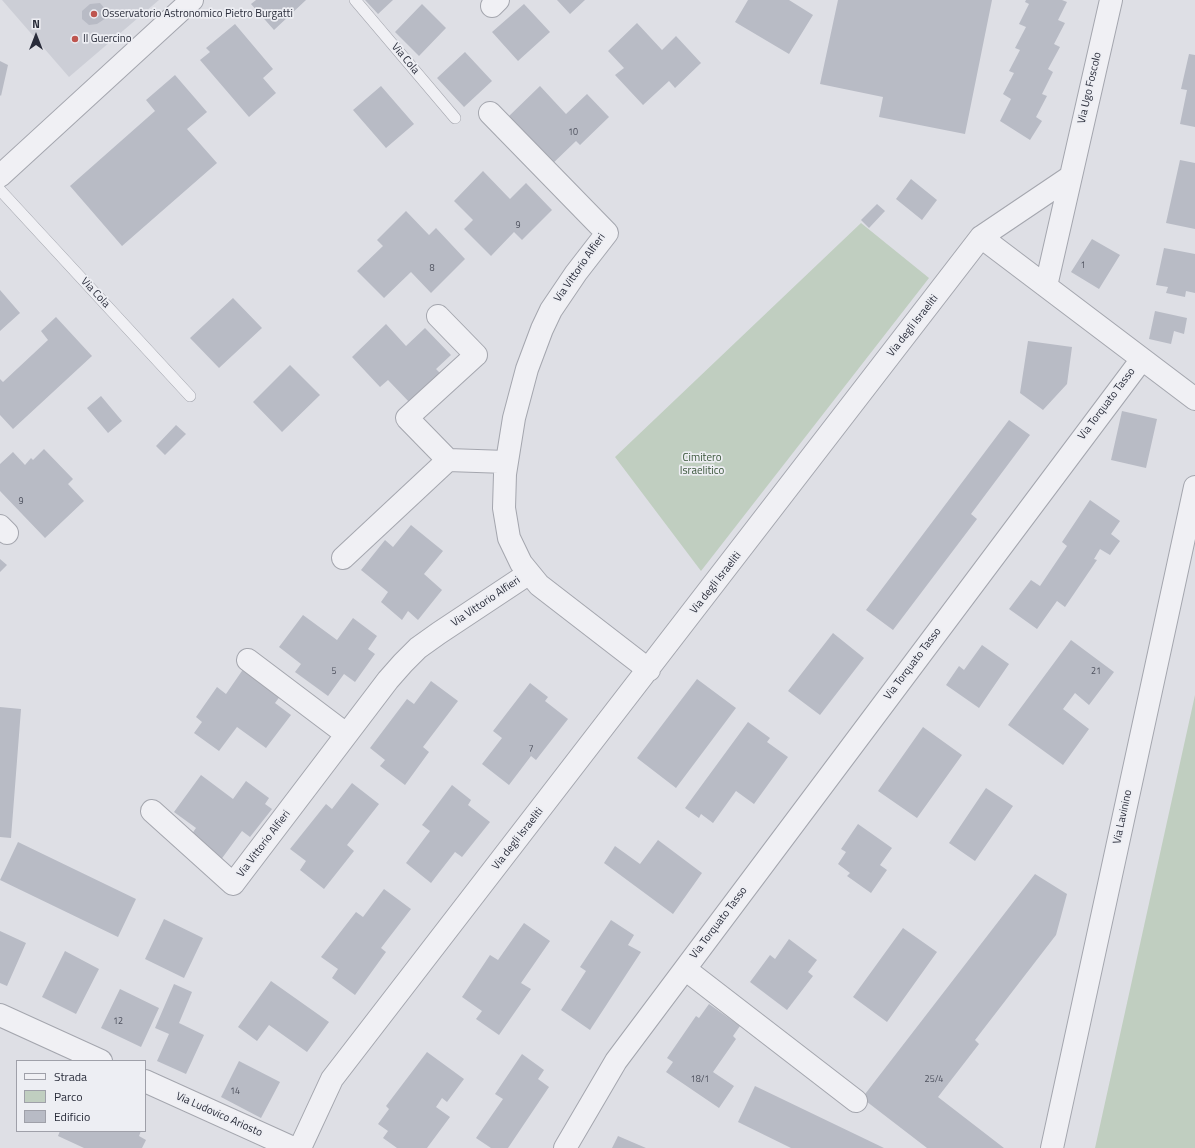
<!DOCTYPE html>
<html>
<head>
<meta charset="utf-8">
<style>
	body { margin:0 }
	#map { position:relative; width:1195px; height:1148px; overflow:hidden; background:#dedfe5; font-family:"Titillium Web",sans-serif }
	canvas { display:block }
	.legend { position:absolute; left:16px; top:1060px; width:130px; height:72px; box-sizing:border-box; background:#edeef3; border:1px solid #9fa0a9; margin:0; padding:5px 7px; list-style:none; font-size:12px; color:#292c3a }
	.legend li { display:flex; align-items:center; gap:8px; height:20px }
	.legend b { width:20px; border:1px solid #9fa0a9 }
	.north { position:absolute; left:16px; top:16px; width:40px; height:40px; -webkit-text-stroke:3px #edeef3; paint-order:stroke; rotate:0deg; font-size:11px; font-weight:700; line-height:16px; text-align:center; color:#292c3a }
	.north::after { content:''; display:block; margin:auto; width:14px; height:18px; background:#292c3a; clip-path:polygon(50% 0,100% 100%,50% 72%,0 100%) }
</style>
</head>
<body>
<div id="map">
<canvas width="1195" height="1148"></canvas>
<ul class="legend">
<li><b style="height:5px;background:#f0f0f4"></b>Strada</li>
<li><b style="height:11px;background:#c0cec0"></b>Parco</li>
<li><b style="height:11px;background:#b8bbc5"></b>Edificio</li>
</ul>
<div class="north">N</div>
</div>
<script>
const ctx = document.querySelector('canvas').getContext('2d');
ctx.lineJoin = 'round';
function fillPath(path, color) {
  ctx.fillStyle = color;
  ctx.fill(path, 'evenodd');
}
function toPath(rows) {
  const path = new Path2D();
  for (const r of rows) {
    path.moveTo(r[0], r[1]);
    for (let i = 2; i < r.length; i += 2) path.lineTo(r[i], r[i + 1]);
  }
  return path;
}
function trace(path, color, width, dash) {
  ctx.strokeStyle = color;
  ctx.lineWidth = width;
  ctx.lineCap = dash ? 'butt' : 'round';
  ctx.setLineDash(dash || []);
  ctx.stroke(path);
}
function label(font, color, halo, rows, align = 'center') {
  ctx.font = font + ' "Titillium Web",sans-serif';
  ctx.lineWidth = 3.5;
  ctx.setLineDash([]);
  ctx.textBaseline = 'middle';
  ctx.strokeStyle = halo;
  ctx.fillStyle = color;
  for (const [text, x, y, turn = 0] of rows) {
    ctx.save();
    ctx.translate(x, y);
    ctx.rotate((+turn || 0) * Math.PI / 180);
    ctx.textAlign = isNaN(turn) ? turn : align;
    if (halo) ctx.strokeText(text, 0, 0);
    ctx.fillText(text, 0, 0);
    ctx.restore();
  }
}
const built = toPath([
	[2,0,159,0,69,77]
]);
const green = toPath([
	[861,223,929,278,701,571,615,457],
	[1195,695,1195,1148,1095,1148]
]);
const building = toPath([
	[256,0,306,0,274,30,251,4],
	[365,0,393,0,378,14],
	[557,0,585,0,570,14],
	[748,0,789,0,813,15,789,54,735,22],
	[838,0,992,0,965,134,879,117,883,97,820,84],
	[1026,0,1062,0,1067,2,1058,20,1065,23,1054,44,1060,47,1048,69,1053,72,1042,94,1047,96,1036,117,1042,121,1030,140,1000,121,1011,99,1003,94,1014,73,1009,71,1020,50,1015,48,1026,27,1019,24,1029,4,1025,2],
	[100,3,106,10,106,18,97,24,89,25,82,19,82,11,90,4],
	[422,4,446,28,419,56,395,32],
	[524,4,550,32,518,61,492,32],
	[637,23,662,50,676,36,701,63,675,88,669,81,643,105,615,75,624,68,608,51],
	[235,24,273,69,263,78,276,93,249,117,200,60,210,52,206,48],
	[465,52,492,81,464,107,437,78],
	[1189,54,1195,55,1195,127,1180,124,1187,90,1181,89],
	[0,61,8,65,1,96,0,95],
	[175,75,207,112,187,129,217,163,122,246,70,186,155,111,146,100],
	[381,86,414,124,386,148,353,110],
	[540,86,566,114,587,94,609,117,580,145,576,141,548,168,508,117],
	[1180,160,1195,163,1195,229,1166,223],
	[483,171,510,199,526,183,552,210,522,240,514,232,491,256,464,229,473,220,454,201],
	[911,179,937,200,922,220,896,199],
	[877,204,885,211,869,228,861,220],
	[406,211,429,235,436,228,465,259,431,293,411,272,384,298,357,271,383,246,377,240],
	[1092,239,1120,255,1099,289,1071,272],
	[1164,248,1195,254,1195,293,1186,291,1185,297,1166,293,1168,287,1156,285],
	[0,290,20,313,0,331],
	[233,298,262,328,219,368,190,338],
	[1155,311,1187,318,1184,334,1174,331,1171,344,1149,339],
	[56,317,92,356,13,429,0,415,0,379,3,382,48,340,41,331],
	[386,324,406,346,425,328,451,355,436,369,441,374,411,404,388,380,380,387,352,357],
	[1028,341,1072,347,1067,384,1043,410,1020,393],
	[290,365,320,395,282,432,253,402],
	[101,396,122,421,108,433,87,408],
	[1122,411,1157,419,1146,468,1111,460],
	[1009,420,1030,435,971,514,977,519,893,630,866,610],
	[176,425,186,434,165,455,156,446],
	[44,449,73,479,68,484,84,501,45,538,0,491,0,464,13,452,25,465,31,458,33,460],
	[1090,500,1120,521,1111,534,1120,541,1110,555,1100,549,1094,559,1097,560,1065,607,1057,601,1037,629,1009,609,1031,580,1040,586,1067,546,1062,542],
	[411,525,443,551,424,574,442,590,418,620,408,611,402,620,381,602,388,592,361,570,385,540,393,547],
	[0,559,7,565,0,572],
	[303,615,337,640,353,618,377,636,368,649,375,654,355,682,344,674,328,696,295,672,301,664,279,647],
	[833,633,864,658,820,715,788,691],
	[1071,640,1114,672,1089,705,1075,693,1063,709,1089,729,1063,765,1008,725],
	[982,645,1009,664,979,708,946,685,959,666,964,670],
	[244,668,281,695,275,703,291,715,266,748,237,727,219,751,194,733,202,722,196,717,217,687,226,694],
	[697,679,736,708,676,788,637,758],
	[431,681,458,701,423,747,429,752,405,785,380,766,385,760,370,748,407,699,414,704],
	[530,683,548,697,545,701,568,719,536,760,531,756,509,785,482,764,502,738,493,731],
	[0,707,21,709,11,838,0,837],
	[748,722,770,738,767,742,788,757,754,804,736,791,713,823,701,814,699,818,685,808],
	[923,727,962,755,917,818,878,791],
	[201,775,233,799,246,781,269,798,265,804,272,809,250,837,242,831,220,861,189,838,196,828,174,812],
	[352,783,379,804,347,845,354,851,324,889,300,870,306,861,290,849,326,804,332,809],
	[452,785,471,800,468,805,490,822,462,857,455,852,431,883,406,863,430,831,422,825],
	[986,788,1013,806,975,861,949,843],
	[858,824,892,848,880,865,887,870,871,893,847,876,850,873,838,864,846,852,841,849],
	[658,840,702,873,673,914,604,863,615,846,640,864],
	[18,842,136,899,118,937,0,880],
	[1035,874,1067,894,1056,935,975,1040,979,1044,938,1097,1004,1148,927,1148,862,1098],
	[384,889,411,909,381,948,386,952,355,995,332,978,338,969,321,957,356,912,363,917],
	[164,919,203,938,184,978,145,959],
	[611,920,634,935,628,945,641,952,590,1030,561,1010,586,971,580,967],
	[524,923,550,941,521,983,531,989,499,1035,476,1019,482,1011,462,997,490,955,498,960],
	[903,928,937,952,887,1022,853,997],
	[0,931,26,943,7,986,0,983],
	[789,939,817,960,808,972,813,976,787,1010,750,982,770,955,775,959],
	[65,951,99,969,76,1014,42,997],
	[271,981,329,1022,307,1052,269,1025,257,1041,238,1027],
	[174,984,192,992,179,1023,204,1035,186,1074,157,1061,169,1034,155,1028],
	[120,989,159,1008,141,1047,101,1028],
	[709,1004,740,1026,733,1036,736,1039,713,1072,734,1086,719,1108,666,1072,673,1062,667,1058,696,1016,699,1018],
	[427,1052,464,1079,447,1102,442,1098,436,1107,450,1117,427,1148,397,1148,383,1138,388,1131,378,1124,389,1109,386,1106],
	[522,1054,544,1070,538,1079,549,1087,508,1148,491,1148,476,1138,503,1099,495,1094],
	[239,1061,280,1082,261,1118,221,1097],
	[755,1086,884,1148,791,1148,738,1122],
	[60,1131,141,1131,139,1136,146,1140,142,1148,84,1148,58,1136],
	[618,1136,646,1148,612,1148]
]);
const lane = toPath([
	[355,0,455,118],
	[0,190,190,396]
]);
const street = toPath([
	[492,6,498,0],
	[490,113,607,233,576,273,551,310,542,329,527,369,514,418,505,474,504,508,509,538,521,563,539,585,649,670],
	[0,176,192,0],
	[981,237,1195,399],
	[1046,286,1111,0],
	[438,316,476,355,407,418,448,460,506,462],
	[0,526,7,533],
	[343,558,448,460],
	[248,660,346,734],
	[152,811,233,884,388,680,403,663,418,648,439,633,528,574],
	[685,969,856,1101],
	[0,1015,101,1061],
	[145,1081,293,1148],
	[300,1148,332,1079,981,237,1070,177],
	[565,1148,616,1061,1142,359],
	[1052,1148,1195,487]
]);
const markers = [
	[94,14,4,"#be554f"],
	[75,39,4,"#be554f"]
];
const numberNames = [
	["10",573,133],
	["9",518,226],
	["1",1083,266],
	["8",432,269],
	["9",21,502],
	["5",334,672],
	["21",1096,672],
	["7",531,750],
	["12",118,1022],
	["18/1",700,1080],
	["25/4",934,1080],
	["14",235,1092]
];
const poiNames = [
	["Osservatorio Astronomico Pietro Burgatti",102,14],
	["Il Guercino",83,39]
];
const streetNames = [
	["Via Cola",405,59,50],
	["Via Ugo Foscolo",1090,88,-77],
	["Via Vittorio Alfieri",580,268,-55],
	["Via Cola",95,293,47],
	["Via degli Israeliti",913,326,-52],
	["Via Torquato Tasso",1107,404,-53],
	["Via degli Israeliti",716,583,-52],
	["Via Vittorio Alfieri",486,602,-34],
	["Via Torquato Tasso",913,664,-53],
	["Via Lavinino",1123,817,-78],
	["Via degli Israeliti",518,839,-52],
	["Via Vittorio Alfieri",264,844,-53],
	["Via Torquato Tasso",719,923,-53],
	["Via Ludovico Ariosto",219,1115,24]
];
const parkNames = [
	["Cimitero",702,458],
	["Israelitico",702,471]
];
fillPath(built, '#ccced6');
fillPath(green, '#c0cec0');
fillPath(building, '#b8bbc5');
trace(lane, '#a4a6ae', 12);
trace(street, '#a4a6ae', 24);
trace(lane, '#f0f0f4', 11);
trace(street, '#f0f0f4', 22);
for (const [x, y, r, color] of markers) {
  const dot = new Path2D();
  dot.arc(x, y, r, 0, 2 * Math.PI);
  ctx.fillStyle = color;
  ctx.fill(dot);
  trace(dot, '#edeef3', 1.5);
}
label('9px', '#4d505d', null, numberNames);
label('11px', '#292c3a', '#edeef3', poiNames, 'left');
label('11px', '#292c3a', '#edeef3', streetNames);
label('11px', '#385438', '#edeef3', parkNames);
</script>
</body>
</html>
